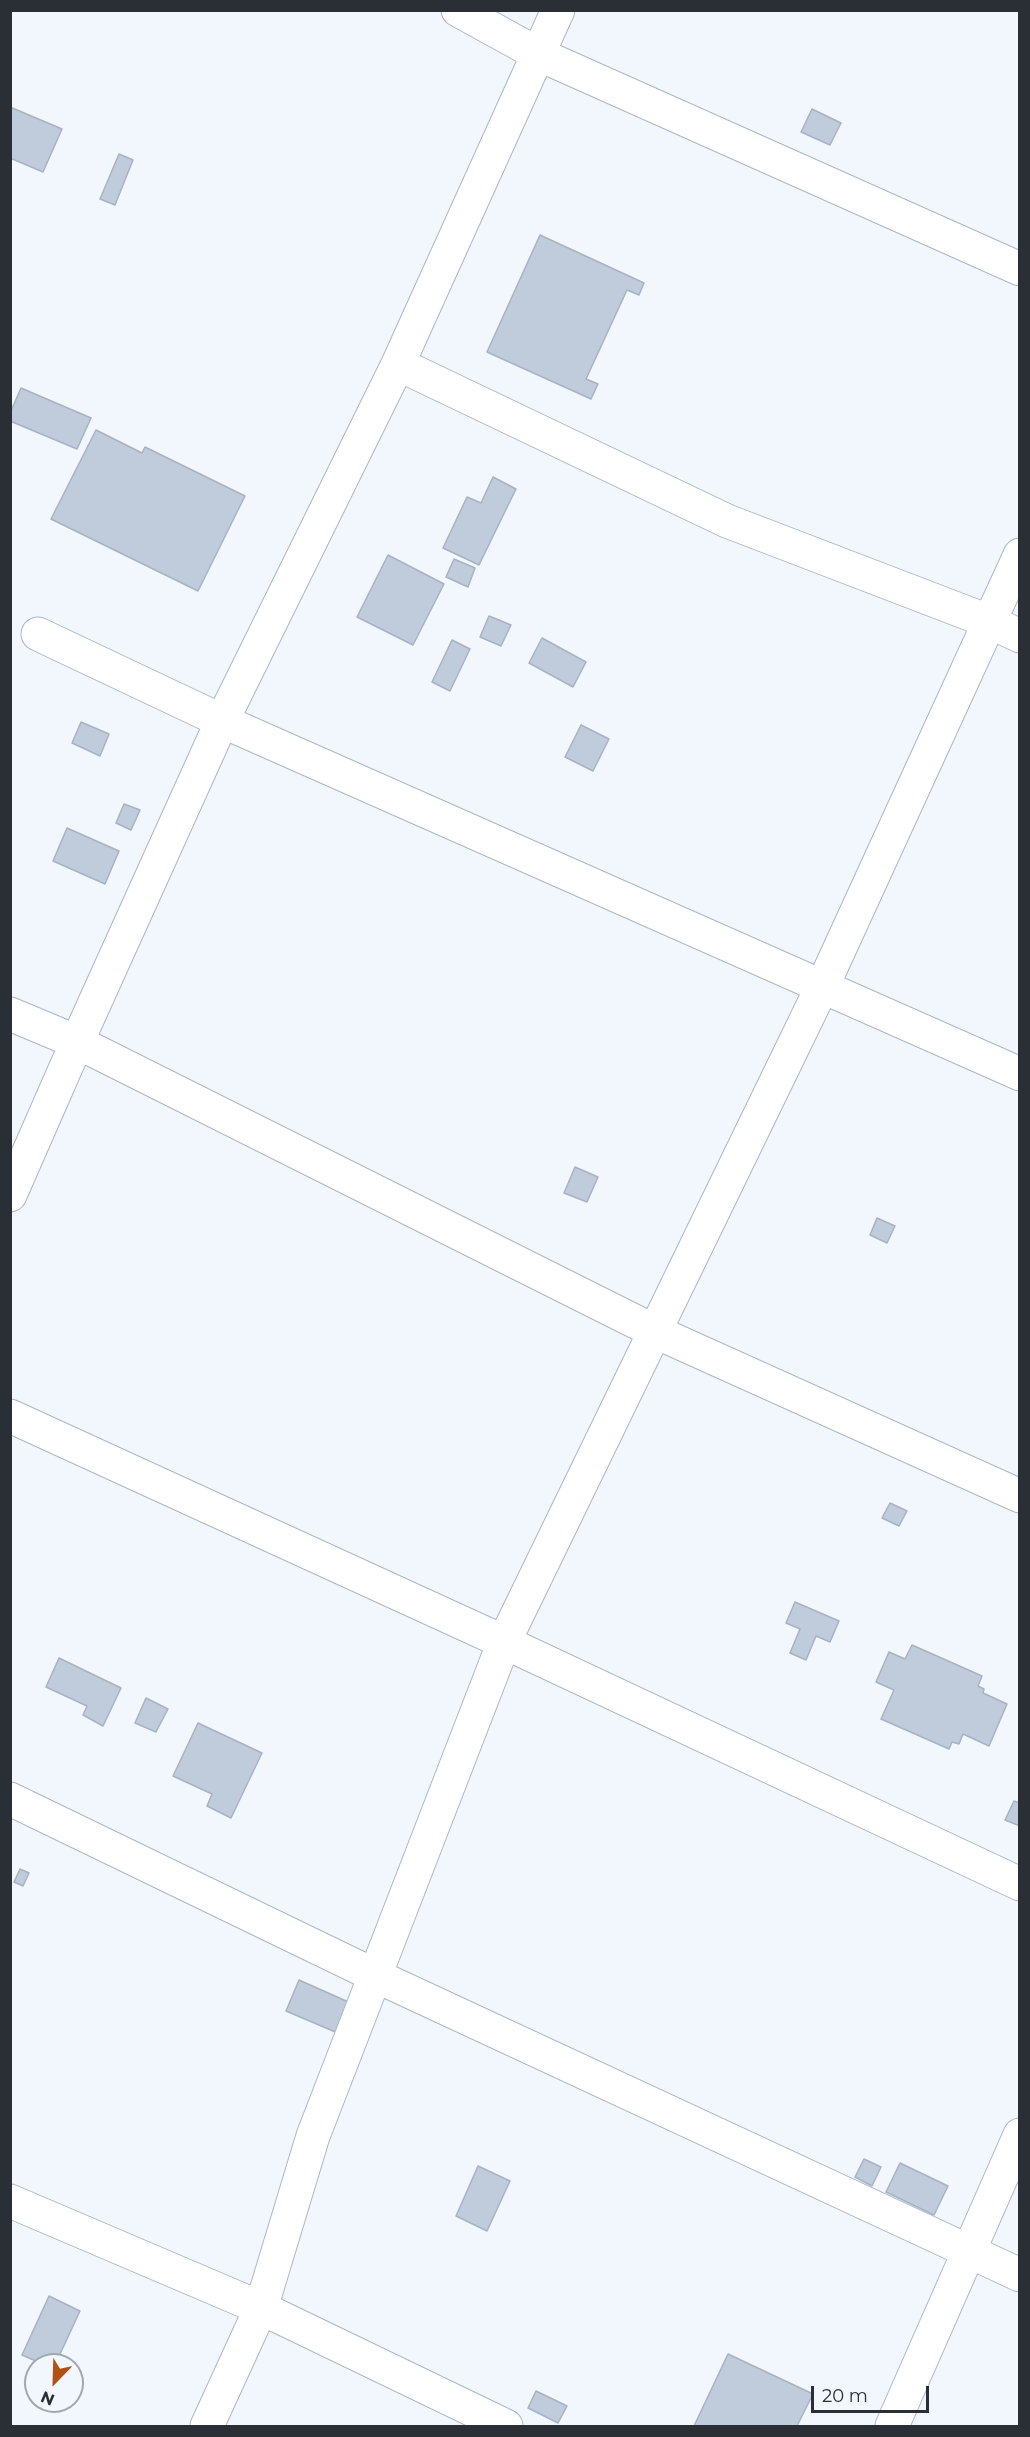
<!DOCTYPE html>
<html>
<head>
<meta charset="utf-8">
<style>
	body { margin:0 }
	#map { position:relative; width:1030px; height:2437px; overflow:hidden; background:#f2f7fe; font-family:Montserrat,sans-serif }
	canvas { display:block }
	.frame { position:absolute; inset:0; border:12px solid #2a2f35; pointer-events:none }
	.north { position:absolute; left:24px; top:2353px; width:60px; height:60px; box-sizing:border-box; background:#f2f7fe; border:2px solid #a2a7ae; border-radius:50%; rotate:203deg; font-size:16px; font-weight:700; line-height:24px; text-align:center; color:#2a2f35 }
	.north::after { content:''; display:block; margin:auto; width:21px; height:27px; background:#b25016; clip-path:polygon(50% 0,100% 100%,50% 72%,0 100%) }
	.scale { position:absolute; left:811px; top:2386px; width:118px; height:27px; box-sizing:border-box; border:3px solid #2a2f35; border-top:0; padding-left:8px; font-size:18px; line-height:21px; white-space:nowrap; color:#2a2f35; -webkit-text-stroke:4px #f2f7fe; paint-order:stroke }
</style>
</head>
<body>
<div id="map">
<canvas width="1030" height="2437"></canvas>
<div class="frame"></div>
<div class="north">N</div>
<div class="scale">20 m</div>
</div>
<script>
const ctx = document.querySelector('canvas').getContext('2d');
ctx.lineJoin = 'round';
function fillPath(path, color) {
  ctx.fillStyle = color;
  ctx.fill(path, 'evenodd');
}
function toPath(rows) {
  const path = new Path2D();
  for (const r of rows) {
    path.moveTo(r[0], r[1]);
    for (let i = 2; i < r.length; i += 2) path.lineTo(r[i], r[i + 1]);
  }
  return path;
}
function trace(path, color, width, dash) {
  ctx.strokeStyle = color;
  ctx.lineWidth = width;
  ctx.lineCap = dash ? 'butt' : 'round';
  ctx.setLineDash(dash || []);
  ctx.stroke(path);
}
const building = toPath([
	[10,107,62,129,43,172,10,158,10,107],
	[812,109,841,123,830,145,801,132,812,109],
	[119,154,133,160,115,205,100,199,119,154],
	[540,235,644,283,639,295,627,290,586,379,598,384,591,399,487,352,540,235],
	[21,388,91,418,77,449,10,421,10,413,21,388],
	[96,430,142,453,145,447,245,496,198,591,51,519,96,430],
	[493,477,516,489,479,565,443,548,467,497,481,503,493,477],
	[388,555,444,584,413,645,357,617,388,555],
	[454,559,475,568,468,587,446,577,454,559],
	[489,616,511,625,501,646,480,637,489,616],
	[542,638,586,662,573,687,529,663,542,638],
	[452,640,470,649,450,691,432,682,452,640],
	[81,722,109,734,100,756,72,743,81,722],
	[581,725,609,739,593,771,565,757,581,725],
	[124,804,140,810,131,830,116,823,124,804],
	[67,828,119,851,105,884,53,861,67,828],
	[575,1167,598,1177,587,1202,564,1193,575,1167],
	[877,1218,895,1226,887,1243,870,1235,877,1218],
	[890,1503,907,1511,899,1526,882,1518,890,1503],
	[795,1602,839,1621,830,1642,816,1636,806,1660,790,1653,800,1629,786,1623,795,1602],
	[912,1645,982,1676,978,1686,984,1689,983,1693,1007,1704,989,1746,963,1734,959,1744,952,1742,949,1749,881,1719,894,1690,876,1682,889,1652,905,1659,912,1645],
	[59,1658,121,1688,103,1726,83,1715,87,1706,46,1687,59,1658],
	[146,1698,168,1709,156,1732,135,1723,146,1698],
	[198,1723,262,1753,231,1818,207,1806,212,1794,173,1776,198,1723],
	[1014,1801,1020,1803,1020,1826,1005,1820,1014,1801],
	[20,1869,29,1873,23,1886,14,1882,20,1869],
	[299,1980,353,2004,340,2034,286,2011,299,1980],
	[864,2159,881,2167,872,2186,855,2177,864,2159],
	[900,2163,948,2186,934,2215,886,2192,900,2163],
	[478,2166,510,2181,487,2231,456,2216,478,2166],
	[49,2296,80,2311,55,2365,45,2365,22,2355,49,2296],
	[728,2354,813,2394,797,2426,694,2426,728,2354],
	[536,2391,567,2406,558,2423,528,2408,536,2391]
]);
const minor = toPath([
	[458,10,538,54,1020,269],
	[398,364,727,521,988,621,1020,636],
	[38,634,222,721,1020,1074],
	[10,1014,77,1042,656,1332,1020,1496],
	[10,1195,77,1042,222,721,398,364,558,10],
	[10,1416,504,1642,1020,1884],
	[10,1799,374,1975,1020,2275],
	[10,2201,261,2308,506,2426],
	[207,2426,261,2308,313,2136,504,1642,823,985,1020,555],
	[892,2426,1020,2135]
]);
fillPath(building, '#c0ccdc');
trace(building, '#a7b2c2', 1.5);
trace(minor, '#abb7c6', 35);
trace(minor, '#fff', 33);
</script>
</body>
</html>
